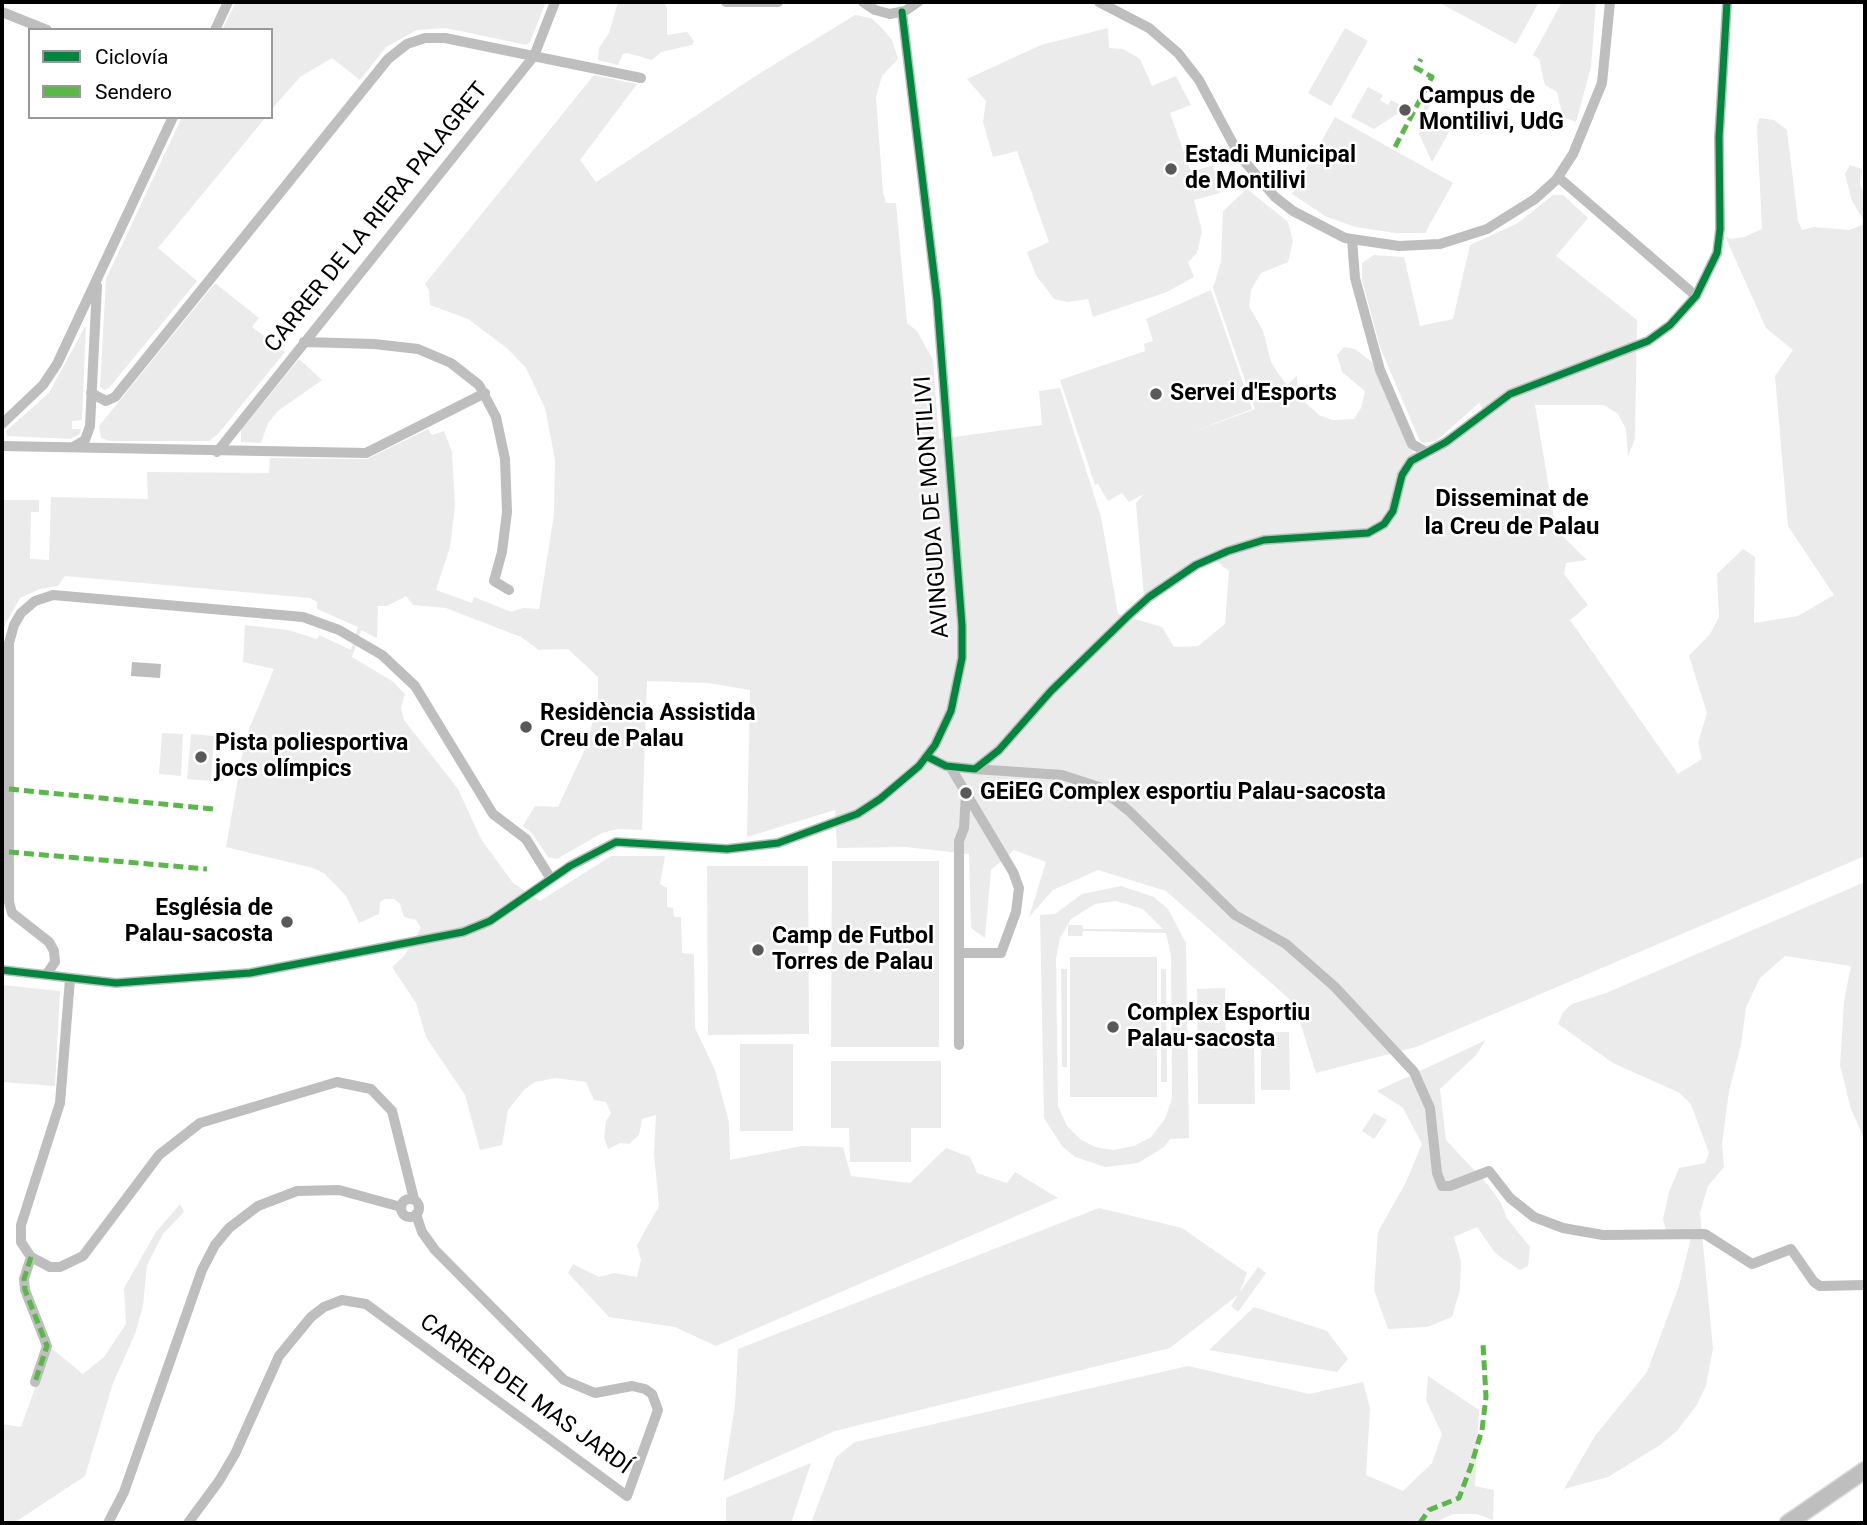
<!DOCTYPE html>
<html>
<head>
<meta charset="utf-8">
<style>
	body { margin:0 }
	#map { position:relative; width:1867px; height:1525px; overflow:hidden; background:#fff; font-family:Roboto,sans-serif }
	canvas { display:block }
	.frame { position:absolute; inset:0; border:4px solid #000; pointer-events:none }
	.legend { position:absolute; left:28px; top:28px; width:245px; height:91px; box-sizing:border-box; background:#fff; border:2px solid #999; margin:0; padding:9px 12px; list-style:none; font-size:21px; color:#000 }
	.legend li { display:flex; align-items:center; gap:14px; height:35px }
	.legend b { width:35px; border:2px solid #999 }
</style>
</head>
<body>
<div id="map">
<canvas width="1867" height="1525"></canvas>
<div class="frame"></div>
<ul class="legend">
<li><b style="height:9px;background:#00873e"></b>Ciclovía</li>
<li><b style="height:9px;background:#58b947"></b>Sendero</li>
</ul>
</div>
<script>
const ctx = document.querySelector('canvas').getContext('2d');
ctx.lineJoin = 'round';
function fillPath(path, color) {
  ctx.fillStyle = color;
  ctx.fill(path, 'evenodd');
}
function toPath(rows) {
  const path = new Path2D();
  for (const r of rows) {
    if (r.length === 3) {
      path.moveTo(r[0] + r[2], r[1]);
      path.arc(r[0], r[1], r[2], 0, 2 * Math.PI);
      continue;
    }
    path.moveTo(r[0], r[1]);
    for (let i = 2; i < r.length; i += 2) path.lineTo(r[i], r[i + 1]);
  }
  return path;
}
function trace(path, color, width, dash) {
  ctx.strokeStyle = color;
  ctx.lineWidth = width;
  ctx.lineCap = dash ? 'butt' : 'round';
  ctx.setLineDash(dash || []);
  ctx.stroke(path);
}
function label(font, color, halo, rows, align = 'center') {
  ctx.font = font + ' Roboto,sans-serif';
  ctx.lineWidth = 5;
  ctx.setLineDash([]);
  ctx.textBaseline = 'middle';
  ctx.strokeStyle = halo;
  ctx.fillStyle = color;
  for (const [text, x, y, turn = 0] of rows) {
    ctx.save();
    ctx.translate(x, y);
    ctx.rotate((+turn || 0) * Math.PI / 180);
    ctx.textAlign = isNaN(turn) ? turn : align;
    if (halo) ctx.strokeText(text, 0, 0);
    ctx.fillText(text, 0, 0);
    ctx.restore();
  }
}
const green = toPath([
	[236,2,546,2,530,42,526,45,446,28,417,30,386,47,360,80,332,58,300,77,271,110,271,30,222,30],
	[618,2,664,3,667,8,667,35,687,32,694,41,692,45,661,52,652,60,627,53,623,54,618,65,598,60,599,48,609,33],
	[1438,2,1539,2,1516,44],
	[1562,2,1596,2,1591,67,1576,122,1563,117,1557,92,1545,85,1539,59,1533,55],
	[855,15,871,18,880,26,892,40,898,59,882,76,876,97,883,192,886,203,896,203,907,323,917,331,933,360,939,439,1042,425,1039,391,1060,388,1101,517,1118,614,1162,627,1174,647,1198,646,1225,624,1229,571,1210,556,1144,597,1136,503,1144,494,1129,502,1122,493,1108,501,1098,484,1095,485,1060,380,1145,351,1144,344,1153,341,1146,319,1211,290,1252,409,1190,433,1255,409,1213,288,1221,262,1223,211,1247,189,1288,222,1293,241,1288,262,1261,273,1251,290,1249,306,1263,331,1271,362,1278,373,1287,385,1297,376,1298,396,1319,415,1333,420,1354,419,1361,408,1365,391,1342,372,1337,355,1344,347,1355,349,1373,363,1417,460,1431,457,1487,416,1479,403,1436,441,1423,443,1419,439,1380,347,1362,280,1362,263,1374,255,1404,257,1420,326,1453,319,1470,245,1518,223,1553,195,1563,195,1588,218,1556,256,1637,320,1635,439,1628,456,1626,429,1618,414,1604,405,1535,405,1556,530,1587,560,1566,563,1564,574,1588,605,1570,620,1678,774,1702,759,1698,743,1707,713,1689,656,1710,634,1719,617,1717,574,1743,549,1755,557,1754,623,1798,616,1834,595,1788,526,1775,376,1793,350,1766,328,1725,236,1731,239,1744,237,1762,229,1757,128,1759,118,1774,120,1787,130,1798,221,1802,230,1814,227,1849,230,1862,225,1863,219,1852,201,1845,174,1850,165,1862,169,1860,184,1865,196,1865,856,1416,1047,1316,1073,1294,1003,1166,891,1098,870,1053,890,1029,917,1046,862,1014,850,991,870,985,938,971,928,969,854,905,847,837,848,835,810,747,837,750,690,708,683,647,681,642,830,618,829,602,833,557,859,548,857,532,833,523,826,535,806,558,807,587,745,598,699,598,677,568,649,539,650,521,637,446,608,413,605,406,596,387,606,378,606,377,638,361,630,352,657,392,681,405,694,401,708,404,720,458,789,481,839,513,883,540,901,611,856,665,856,660,884,667,888,667,907,673,908,674,917,681,917,682,953,694,954,695,1028,715,1070,729,1122,730,1160,802,1146,843,1147,851,1176,910,1183,946,1148,970,1157,977,1173,1007,1183,1015,1172,1058,1198,716,1346,675,1327,609,1317,568,1273,573,1264,599,1277,614,1273,637,1277,641,1260,637,1245,659,1206,654,1154,656,1115,642,1119,639,1135,629,1144,620,1143,608,1149,604,1138,606,1121,611,1113,606,1102,594,1100,586,1082,556,1078,535,1082,524,1090,508,1110,502,1145,480,1150,465,1095,426,1037,416,1003,392,967,404,956,421,928,416,920,404,917,400,904,394,899,385,899,380,902,379,914,359,923,346,896,325,874,313,868,226,847,245,739,274,669,243,662,245,625,288,630,317,639,319,635,351,650,358,627,317,609,317,602,310,598,65,576,58,586,40,589,20,598,2,630,2,500,39,500,39,512,31,512,30,559,49,560,51,497,148,499,147,472,269,473,270,458,367,459,428,429,432,435,444,431,452,452,455,506,450,547,436,590,472,603,474,597,511,612,523,608,539,609,554,515,555,460,545,408,526,368,508,349,468,319,430,305,429,290,425,284,594,75,637,84,580,160,596,182,754,77],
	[1108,28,1109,48,1123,49,1140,59,1152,86,1176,76,1191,105,1170,113,1191,172,1213,165,1220,193,1194,200,1202,231,1197,253,1188,262,1194,277,1167,292,1093,317,1088,299,1067,302,1054,299,1036,275,1027,252,1049,242,1017,151,993,157,983,122,986,101,967,79,1041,45],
	[1345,28,1368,41,1331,106,1308,93],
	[1368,87,1383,95,1380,100,1388,105,1391,100,1406,108,1374,129,1351,117],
	[1425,102,1430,105,1427,111,1450,124,1448,134,1432,162,1419,134],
	[182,117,266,117,158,248,197,281,109,388,104,390,100,387,106,279],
	[1335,117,1453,183,1425,233,1396,233,1355,227,1325,216,1292,194],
	[215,283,259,318,252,327,285,352,218,434,209,441,110,441,101,438,99,426],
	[86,325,82,420,72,421,72,429,81,429,80,434,71,439,7,436,6,431,49,393],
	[299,359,322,380,278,411,268,423,261,443,241,442,241,430],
	[162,733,183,734,181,776,159,774],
	[191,734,214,736,211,781,187,779],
	[832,861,939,861,939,1047,831,1047],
	[707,866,808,866,809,1034,708,1035],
	[1865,882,1865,1140,1851,1109,1840,1065,1844,1001,1851,966,1785,956,1760,978,1746,1007,1741,1045,1729,1091,1722,1144,1724,1167,1708,1186,1700,1213,1713,1348,1706,1386,1696,1406,1677,1431,1660,1445,1608,1477,1564,1489,1595,1436,1647,1372,1679,1286,1692,1234,1667,1234,1663,1219,1669,1192,1679,1168,1705,1163,1709,1153,1691,1104,1680,1093,1613,1063,1558,1024,1563,1012,1572,1004,1606,993],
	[1121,886,1154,897,1168,909,1186,943,1189,1138,1170,1139,1164,1147,1138,1163,1105,1167,1075,1157,1062,1146,1044,1118,1040,915,1055,914,1082,894],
	[1116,901,1143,909,1163,929,1083,929,1082,925,1068,925,1068,936,1082,936,1083,931,1166,933,1171,956,1172,1098,1165,1119,1151,1137,1134,1146,1113,1150,1095,1147,1080,1139,1067,1126,1058,1106,1056,958,1060,938,1071,919,1095,904],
	[1070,957,1157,957,1157,1097,1070,1097],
	[1061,969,1067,969,1067,1067,1062,1067],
	[1161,969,1166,969,1167,1082,1161,1082],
	[2,985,60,991,55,1086,2,1082],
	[1225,988,1226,1046,1254,1046,1255,1104,1198,1104,1197,989],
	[1261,1032,1289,1032,1290,1090,1261,1090],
	[1486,1040,1476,1055,1440,1089,1446,1140,1488,1185,1501,1203,1507,1218,1530,1247,1528,1266,1520,1270,1496,1254,1477,1227,1454,1237,1461,1261,1460,1290,1452,1317,1427,1327,1388,1329,1374,1290,1378,1232,1406,1182,1422,1144,1403,1108,1377,1091],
	[740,1044,793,1044,793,1131,740,1131],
	[831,1061,941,1061,941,1128,911,1128,911,1162,850,1162,849,1128,831,1128],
	[1374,1113,1387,1120,1374,1139,1362,1131],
	[180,1204,184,1212,163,1234,147,1265,143,1306,135,1334,113,1383,85,1476,14,1523,2,1523,2,1424,21,1427,50,1347,83,1374,104,1357,126,1324,124,1288,156,1232],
	[1099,1208,1182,1228,1247,1273,1240,1292,1258,1267,1266,1273,1238,1312,1231,1306,1238,1295,1170,1348,835,1431,723,1481,735,1405,738,1349],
	[1254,1307,1327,1331,1348,1359,1337,1372,1209,1350],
	[1188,1366,1309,1394,1363,1382,1370,1408,1366,1475,1403,1491,1432,1463,1442,1434,1426,1400,1428,1376,1479,1410,1475,1486,1494,1490,1493,1520,1477,1514,1453,1514,1434,1523,811,1523,836,1457,855,1442],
	[811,1463,791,1523,726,1523,726,1498]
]);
const water = toPath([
	[132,662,161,664,160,678,131,676]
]);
const minor = toPath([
	[726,2,778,2],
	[863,2,875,10,890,14,905,11,918,2],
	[1099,2,1149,28,1178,53,1199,80,1239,155,1275,197,1293,211,1345,238,1399,246,1440,244,1487,229,1535,199,1556,180,1573,154,1602,83,1610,2],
	[2,12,47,30],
	[215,30,228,2],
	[1558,177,1696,296],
	[1352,239,1355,278,1380,370,1412,444,1426,452],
	[304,342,374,344,418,349,451,363,479,385,496,417,505,459,507,512,502,552,494,581,509,590],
	[91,393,106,401,115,397,388,59,407,44,425,38,445,38,641,78],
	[2,424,43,385,57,364,173,117],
	[2,446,366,453,485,393],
	[73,447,85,440,90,426,97,286],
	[217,452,534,56,555,2],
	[928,757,946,766,975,769,999,750,1051,691,1129,615,1149,597,1196,565,1228,551,1264,540,1368,533,1384,524,1393,511,1402,475,1411,461,1446,442,1510,394,1648,341,1670,325,1696,296,1717,253,1720,229,1719,137,1727,2],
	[951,768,1013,872,1019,888,1016,912,1001,953,959,953],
	[975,769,1062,775,1099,787,1129,811,1235,915,1286,944,1335,987,1414,1072,1430,1108,1437,1173,1442,1186,1450,1186,1489,1171,1510,1198,1534,1217,1563,1228,1603,1235,1705,1234,1752,1264,1791,1249,1814,1282,1820,1286,1865,1285],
	[2,970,116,983,223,975,250,973,463,932,490,921,570,866,616,842,727,849,778,843,857,814,880,799,919,766,935,745,951,711,962,658,962,626,937,299,902,12],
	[46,975,55,962,54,951,49,942,12,913,9,902,9,643,14,625,21,613,35,601,53,595,303,617,339,630,382,655,415,686,493,814,526,839,551,879],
	[70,979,60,1103,21,1225,21,1242,31,1257,50,1267,60,1267,83,1256,159,1155,200,1123,337,1082,371,1089,392,1111,414,1199],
	[959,1045,959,841,964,828,966,793],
	[410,1208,9],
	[31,1257,24,1279,25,1290,47,1346,35,1382],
	[108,1523,124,1492,202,1270,215,1245,229,1228,258,1206,297,1191,339,1190,401,1207],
	[188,1523,219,1481,235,1454,279,1356,311,1317,324,1307,342,1300,366,1304,627,1496,658,1410,652,1394,645,1389,632,1386,595,1393,564,1380,435,1250,422,1232,416,1214]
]);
const highway = toPath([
	[1788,1523,1865,1470]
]);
const quiet = toPath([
	[1395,147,1432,77,1416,68,1421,59],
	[9,789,213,809],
	[9,852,207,869],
	[31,1257,24,1279,25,1290,47,1346,35,1382],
	[1420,1523,1429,1510,1459,1498,1471,1466,1482,1430,1486,1397,1483,1344]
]);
const cycleway = toPath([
	[928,757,946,766,975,769,999,750,1051,691,1129,615,1149,597,1196,565,1228,551,1264,540,1368,533,1384,524,1393,511,1402,475,1411,461,1446,442,1510,394,1648,341,1670,325,1696,296,1717,253,1720,229,1719,137,1727,2],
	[2,970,116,983,223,975,250,973,463,932,490,921,570,866,616,842,727,849,778,843,857,814,880,799,919,766,935,745,951,711,962,658,962,626,937,299,902,12]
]);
const markers = [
	[1405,110,7,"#595959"],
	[1171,169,7,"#595959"],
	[1156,394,7,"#595959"],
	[526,727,7,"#595959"],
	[201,757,7,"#595959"],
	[966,793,7,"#595959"],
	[287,922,7,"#595959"],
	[758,950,7,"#595959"],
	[1113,1027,7,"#595959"]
];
const poiNames = [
	["Campus de",1419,97],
	["Montilivi, UdG",1419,123],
	["Estadi Municipal",1185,156],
	["de Montilivi",1185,182],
	["Servei d'Esports",1170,394],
	["Residència Assistida",540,714],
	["Creu de Palau",540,740],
	["Pista poliesportiva",215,744],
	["jocs olímpics",215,770],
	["GEiEG Complex esportiu Palau-sacosta",980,793],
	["Església de",273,909,"right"],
	["Palau-sacosta",273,935,"right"],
	["Camp de Futbol",772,937],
	["Torres de Palau",772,963],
	["Complex Esportiu",1127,1014],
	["Palau-sacosta",1127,1040]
];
const streetNames = [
	["CARRER DE LA RIERA PALAGRET",377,218,-51],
	["AVINGUDA DE MONTILIVI",933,507,-94],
	["CARRER DEL MAS JARDÍ",525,1395,36]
];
const neighbourhoodNames = [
	["Disseminat de",1512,500],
	["la Creu de Palau",1512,528]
];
fillPath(green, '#ebebeb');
fillPath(water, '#bdbdbd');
trace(highway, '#dbdbdb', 19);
trace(minor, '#bebebe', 10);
trace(highway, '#bebebe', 16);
trace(quiet, '#58b947', 5, [10, 5]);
trace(cycleway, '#00873e', 7);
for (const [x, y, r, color] of markers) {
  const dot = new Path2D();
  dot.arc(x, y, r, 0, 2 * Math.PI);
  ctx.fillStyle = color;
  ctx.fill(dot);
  trace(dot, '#fff', 2.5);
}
label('bold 23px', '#000', '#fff', poiNames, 'left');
label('23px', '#000', '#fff', streetNames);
label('bold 24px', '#000', '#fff', neighbourhoodNames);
</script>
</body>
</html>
